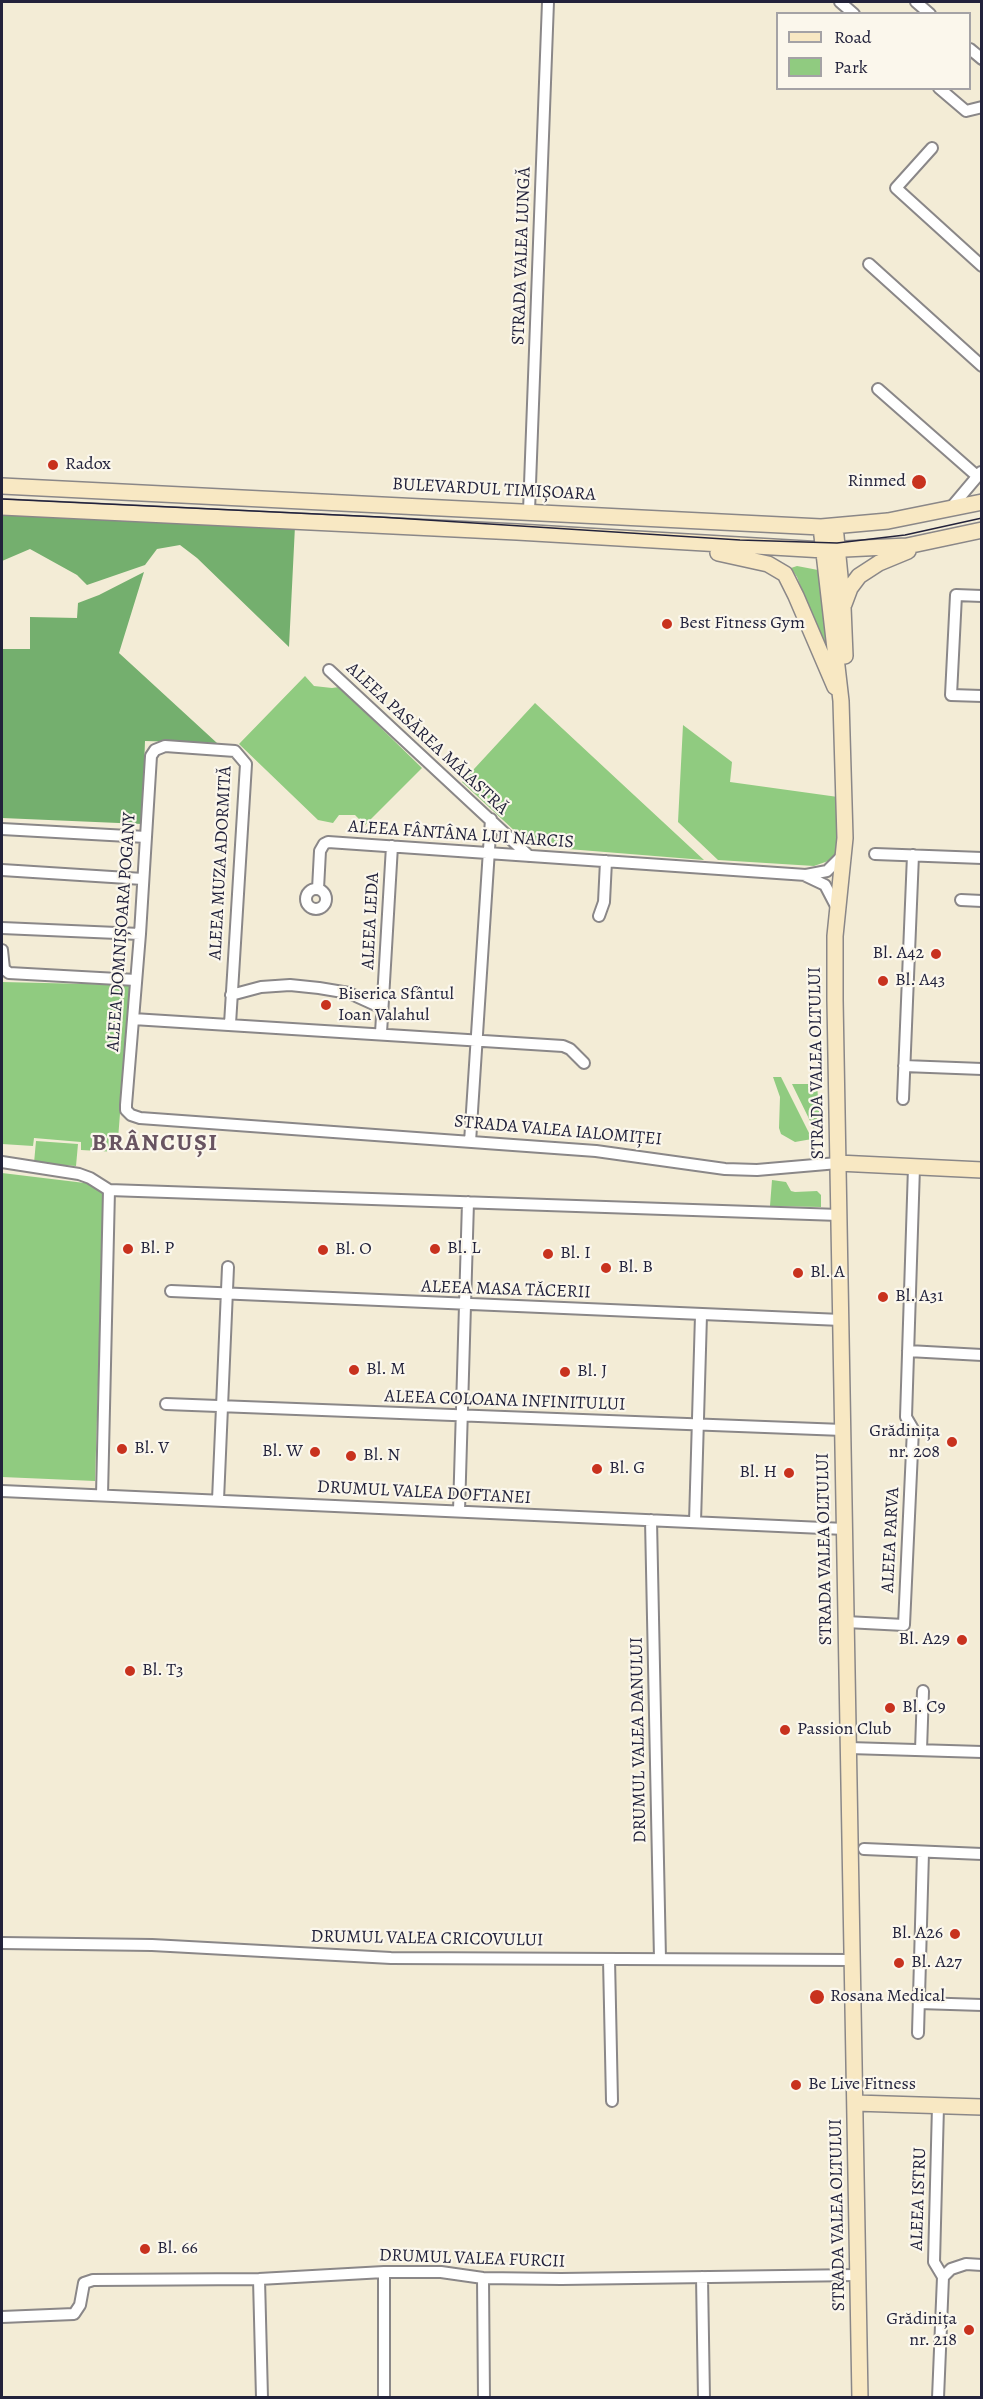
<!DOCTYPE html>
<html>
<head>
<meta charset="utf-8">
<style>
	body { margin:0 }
	#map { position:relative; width:983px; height:2399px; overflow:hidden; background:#f3ecd6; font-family:Alegreya,serif }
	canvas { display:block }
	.frame { position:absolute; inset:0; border:3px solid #22223b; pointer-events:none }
	.legend { position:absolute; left:776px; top:12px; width:195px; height:78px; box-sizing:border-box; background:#fbf7ec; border:2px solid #a4a2a5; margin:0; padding:8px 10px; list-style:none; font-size:18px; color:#22223b }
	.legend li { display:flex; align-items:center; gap:12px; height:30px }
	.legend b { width:30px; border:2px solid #a4a2a5 }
</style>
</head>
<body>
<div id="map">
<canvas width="983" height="2399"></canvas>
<div class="frame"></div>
<ul class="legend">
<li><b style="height:8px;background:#f8e8c3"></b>Road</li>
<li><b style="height:16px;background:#90cb80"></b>Park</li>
</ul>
</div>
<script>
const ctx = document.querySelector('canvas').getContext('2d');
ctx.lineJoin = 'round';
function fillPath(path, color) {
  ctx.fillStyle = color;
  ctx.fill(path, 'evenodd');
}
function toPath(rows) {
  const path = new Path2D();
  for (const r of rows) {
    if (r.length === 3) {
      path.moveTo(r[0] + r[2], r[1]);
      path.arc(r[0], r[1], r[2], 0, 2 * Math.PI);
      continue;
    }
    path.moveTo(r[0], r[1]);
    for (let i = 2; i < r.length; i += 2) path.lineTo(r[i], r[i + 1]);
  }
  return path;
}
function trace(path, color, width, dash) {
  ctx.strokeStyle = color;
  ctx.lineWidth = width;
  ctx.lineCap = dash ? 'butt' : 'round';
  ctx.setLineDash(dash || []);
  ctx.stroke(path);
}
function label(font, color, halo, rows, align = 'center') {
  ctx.font = font + ' Alegreya,serif';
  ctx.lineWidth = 4.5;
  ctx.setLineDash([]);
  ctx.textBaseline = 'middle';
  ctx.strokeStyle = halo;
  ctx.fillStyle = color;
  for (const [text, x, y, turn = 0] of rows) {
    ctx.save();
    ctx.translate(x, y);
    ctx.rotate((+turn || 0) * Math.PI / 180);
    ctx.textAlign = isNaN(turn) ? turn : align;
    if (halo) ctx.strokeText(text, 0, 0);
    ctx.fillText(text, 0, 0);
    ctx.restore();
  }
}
const green = toPath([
	[797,566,818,570,827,647,825,648,797,577,791,568],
	[305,676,314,686,332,688,339,687,422,768,365,825,355,815,339,815,333,823,318,820,239,744],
	[535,703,621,783,704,860,531,846,462,782],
	[683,725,732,762,730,782,838,797,838,850,831,860,814,866,718,860,678,822],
	[2,982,130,985,117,1152,81,1150,81,1142,34,1138,33,1146,2,1144],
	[773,1077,781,1077,812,1139,795,1142,781,1134,779,1128,780,1097],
	[792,1084,817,1084,819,1112,814,1129],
	[36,1141,78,1144,76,1166,34,1163],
	[2,1173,93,1184,104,1191,95,1481,2,1477],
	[772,1180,786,1182,791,1191,795,1192,817,1191,821,1195,821,1207,770,1206]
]);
const forest = toPath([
	[2,514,295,526,289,647,197,558,180,545,157,549,145,565,87,585,77,575,30,549,2,561],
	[144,572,119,653,217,743,145,741,142,824,2,818,2,649,30,649,30,617,77,618,78,603,99,595]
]);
const minor = toPath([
	[840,2,854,14],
	[916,2,930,14],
	[970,49,982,59],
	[939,88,966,111,982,107],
	[932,148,896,188,982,266],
	[869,264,982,366],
	[878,389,977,476],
	[949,510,981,472],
	[529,511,548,2],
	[982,596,956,595,951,695,982,696],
	[329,670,529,856],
	[2,829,146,837],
	[875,854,982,858],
	[2,870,143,879],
	[806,876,825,885,837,908],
	[316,899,10],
	[318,889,320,851,324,844,328,842,806,875,827,871,844,854],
	[961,900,982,901],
	[599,916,604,902,606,861],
	[2,928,140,934],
	[2,950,4,969,9,973,136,980],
	[231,995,261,987,290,985,319,988,349,993,382,1008],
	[133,1019,563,1046,570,1049,584,1063],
	[230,1024,246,764,235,751,165,746,155,750,151,756,140,934,126,1105,126,1110,131,1115,140,1118,596,1151,725,1169,757,1170,838,1163],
	[381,1033,392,846],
	[904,1066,982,1069],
	[903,1099,913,855],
	[470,1142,491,819],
	[2,1162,79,1174,90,1178,109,1190,839,1215],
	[171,1291,841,1320],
	[908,1351,982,1355],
	[166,1404,843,1430],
	[2,1491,845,1529],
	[102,1495,109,1190],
	[218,1500,228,1267],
	[459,1511,468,1202],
	[651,1520,660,1959],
	[695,1522,701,1315],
	[846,1622,904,1625,913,1429,906,1417,914,1167],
	[849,1748,982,1752],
	[921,1750,923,1691],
	[864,1849,982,1854],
	[2,1943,152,1945,391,1958,852,1960],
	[609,1959,612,2101],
	[919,2003,982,2005],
	[918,2033,923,1852],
	[702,2277,704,2398],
	[943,2277,951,2269,966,2264,982,2265],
	[483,2278,484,2398],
	[259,2279,262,2398],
	[2,2317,74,2314,80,2305,84,2283,93,2280,259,2279,384,2272,441,2272,483,2278,561,2279,858,2275],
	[384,2398,384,2272],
	[938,2398,943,2277,934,2262,938,2106]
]);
const secondary = toPath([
	[2,486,821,527,888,521,982,502],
	[2,507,517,532,824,550,907,546,982,530],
	[835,526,843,607,845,656],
	[821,527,841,701,845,838,835,936,835,1000,860,2398],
	[718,553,768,564,785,574,796,596,835,687],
	[844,604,850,588,859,576,879,563,908,551],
	[838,1163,982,1170],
	[855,2103,982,2107]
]);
const tram = toPath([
	[2,499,380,517,740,540,837,543,905,535,982,518]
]);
const markers = [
	[53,465,6,"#c8321e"],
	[919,482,8,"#c8321e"],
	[667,624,6,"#c8321e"],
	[936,954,6,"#c8321e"],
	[883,981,6,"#c8321e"],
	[326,1005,6,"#c8321e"],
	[128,1249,6,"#c8321e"],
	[435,1249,6,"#c8321e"],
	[323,1250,6,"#c8321e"],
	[548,1254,6,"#c8321e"],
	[606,1268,6,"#c8321e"],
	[798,1273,6,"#c8321e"],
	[883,1297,6,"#c8321e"],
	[354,1370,6,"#c8321e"],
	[565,1372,6,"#c8321e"],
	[952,1442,6,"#c8321e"],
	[122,1449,6,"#c8321e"],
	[315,1452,6,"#c8321e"],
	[351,1456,6,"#c8321e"],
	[597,1469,6,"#c8321e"],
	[789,1473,6,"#c8321e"],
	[962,1640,6,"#c8321e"],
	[130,1671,6,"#c8321e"],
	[890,1708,6,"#c8321e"],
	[785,1730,6,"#c8321e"],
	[955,1934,6,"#c8321e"],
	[899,1963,6,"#c8321e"],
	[817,1997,8,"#c8321e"],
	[796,2085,6,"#c8321e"],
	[145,2249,6,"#c8321e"],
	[969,2330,6,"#c8321e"]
];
const streetNames = [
	["STRADA VALEA LUNGĂ",522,256,-88],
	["BULEVARDUL TIMIȘOARA",494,490,3],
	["ALEEA PASĂREA MĂIASTRĂ",427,739,43],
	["ALEEA FÂNTÂNA LUI NARCIS",461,835,4],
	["ALEEA MUZA ADORMITĂ",221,863,-87],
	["ALEEA LEDA",371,921,-87],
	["ALEEA DOMNIȘOARA POGANY",122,932,-86],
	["STRADA VALEA OLTULUI",817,1063,-91],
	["STRADA VALEA IALOMIȚEI",558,1131,5],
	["ALEEA MASA TĂCERII",506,1290,2],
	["ALEEA COLOANA INFINITULUI",505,1401,2],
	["DRUMUL VALEA DOFTANEI",424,1493,3],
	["ALEEA PARVA",891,1540,-87],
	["STRADA VALEA OLTULUI",825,1549,-91],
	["DRUMUL VALEA DANULUI",639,1740,-91],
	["DRUMUL VALEA CRICOVULUI",427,1939,1],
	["ALEEA ISTRU",919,2199,-88],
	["STRADA VALEA OLTULUI",838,2215,-91],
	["DRUMUL VALEA FURCII",472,2259,2]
];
const poiNames = [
	["Radox",65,465],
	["Rinmed",906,482,"right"],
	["Best Fitness Gym",679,624],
	["Bl. A42",924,954,"right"],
	["Bl. A43",895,981],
	["Biserica Sfântul",338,995],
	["Ioan Valahul",338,1016],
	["Bl. P",140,1249],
	["Bl. L",447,1249],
	["Bl. O",335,1250],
	["Bl. I",560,1254],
	["Bl. B",618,1268],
	["Bl. A",810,1273],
	["Bl. A31",895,1297],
	["Bl. M",366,1370],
	["Bl. J",577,1372],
	["Grădinița",940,1432,"right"],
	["nr. 208",940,1453,"right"],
	["Bl. V",134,1449],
	["Bl. W",303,1452,"right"],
	["Bl. N",363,1456],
	["Bl. G",609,1469],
	["Bl. H",777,1473,"right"],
	["Bl. A29",950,1640,"right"],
	["Bl. T3",142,1671],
	["Bl. C9",902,1708],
	["Passion Club",797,1730],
	["Bl. A26",943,1934,"right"],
	["Bl. A27",911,1963],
	["Rosana Medical",830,1997],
	["Be Live Fitness",808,2085],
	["Bl. 66",157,2249],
	["Grădinița",957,2320,"right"],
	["nr. 218",957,2341,"right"]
];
const districtNames = [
	["BRÂNCUȘI",155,1144]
];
fillPath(green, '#90cb80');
fillPath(forest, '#74af6e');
trace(minor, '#8a8788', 14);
trace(secondary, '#8a8788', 18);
trace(minor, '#fff', 10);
trace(secondary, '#f8e8c3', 15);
trace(tram, '#22223b', 1.5);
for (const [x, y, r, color] of markers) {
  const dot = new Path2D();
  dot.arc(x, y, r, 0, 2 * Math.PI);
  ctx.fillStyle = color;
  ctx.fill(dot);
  trace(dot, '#fbf7ec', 2);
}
label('18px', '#22223b', '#fbf7ec', streetNames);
label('18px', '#22223b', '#fbf7ec', poiNames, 'left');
ctx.letterSpacing = '1.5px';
label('bold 24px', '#685461', '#fbf7ec', districtNames);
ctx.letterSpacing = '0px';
</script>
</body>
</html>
